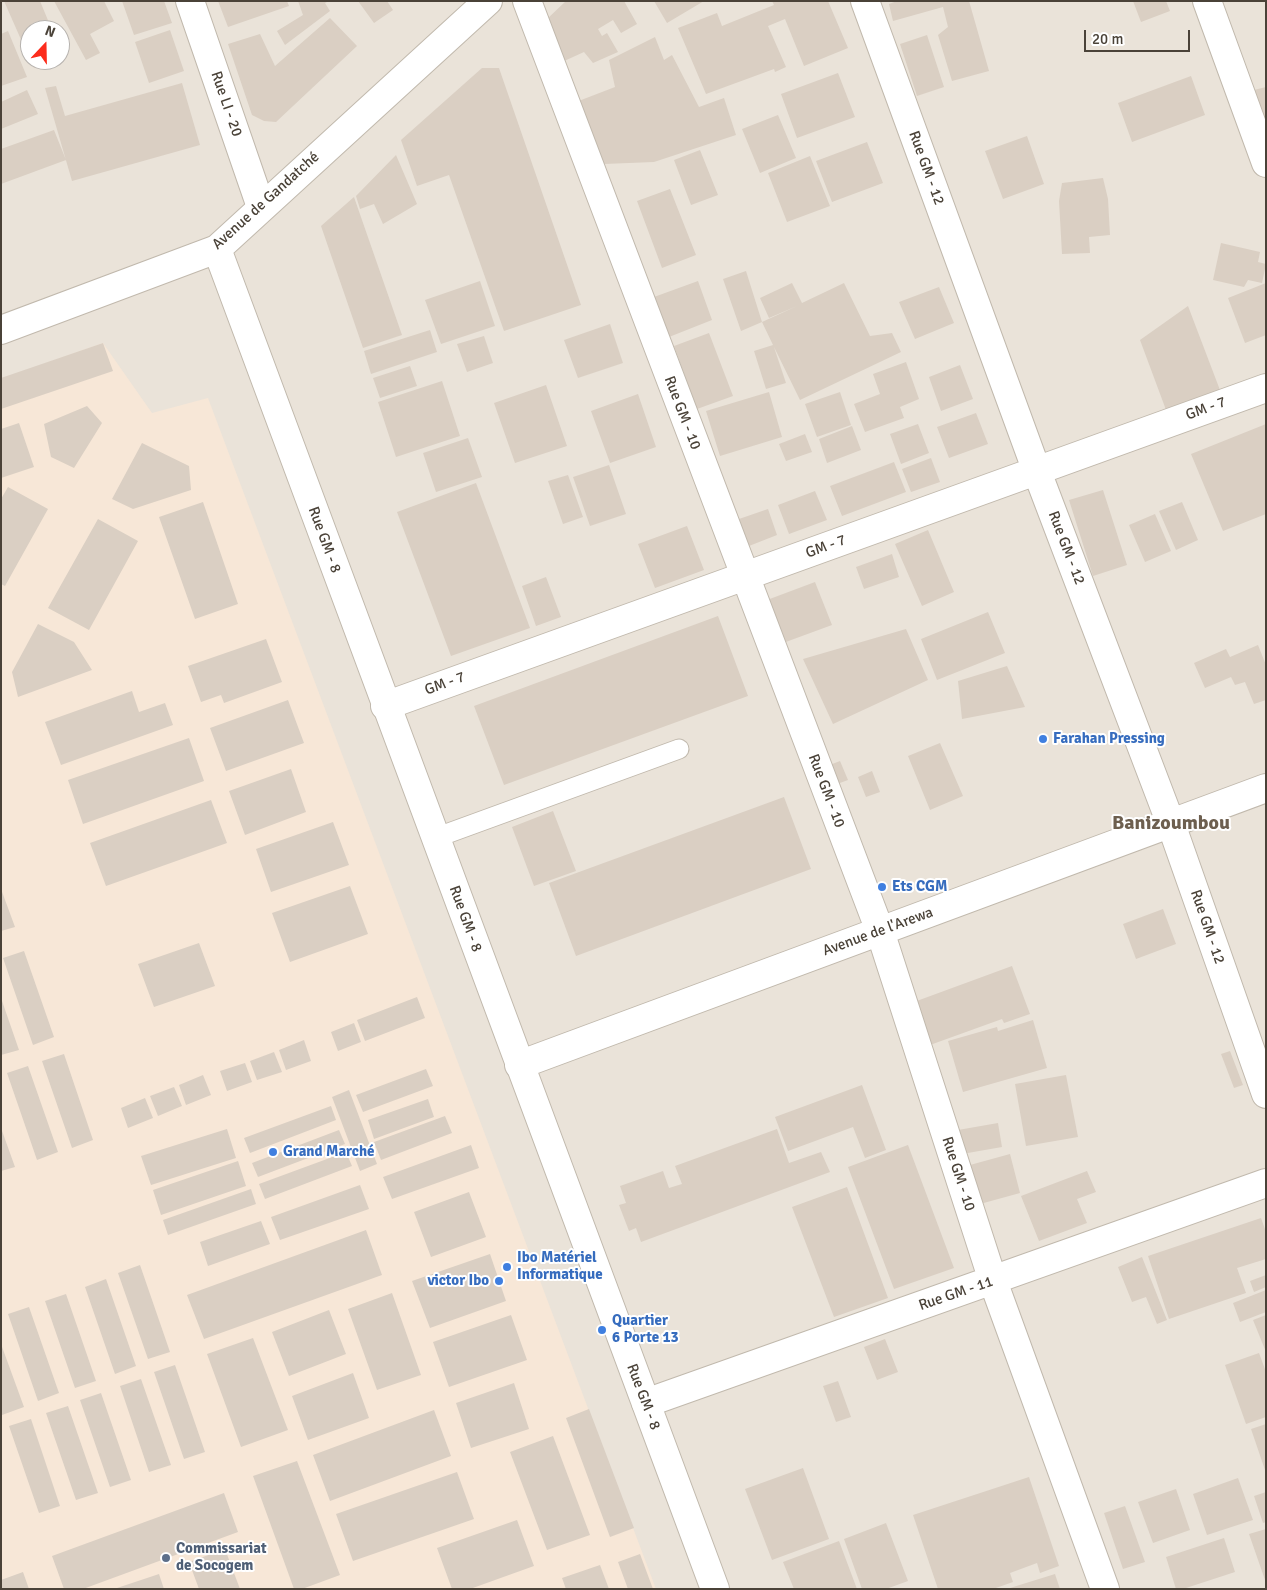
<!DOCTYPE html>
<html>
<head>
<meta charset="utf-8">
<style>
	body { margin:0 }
	#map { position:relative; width:1267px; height:1590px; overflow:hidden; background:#f6f2eb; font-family:Signika,sans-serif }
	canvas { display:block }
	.frame { position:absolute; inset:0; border:2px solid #4a4238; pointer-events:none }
	.north { position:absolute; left:20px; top:20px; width:50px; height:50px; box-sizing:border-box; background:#fff; border:1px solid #b7b3af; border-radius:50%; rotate:21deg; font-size:14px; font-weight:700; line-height:20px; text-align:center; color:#4a4238 }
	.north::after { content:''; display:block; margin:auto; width:18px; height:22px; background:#fc2c1c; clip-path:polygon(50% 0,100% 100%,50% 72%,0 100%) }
	.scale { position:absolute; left:1084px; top:30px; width:106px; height:22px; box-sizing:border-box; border:2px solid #4a4238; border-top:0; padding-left:6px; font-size:15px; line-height:18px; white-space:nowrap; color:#4a4238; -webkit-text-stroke:4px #fff; paint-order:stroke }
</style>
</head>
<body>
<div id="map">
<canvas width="1267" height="1590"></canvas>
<div class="frame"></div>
<div class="north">N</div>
<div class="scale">20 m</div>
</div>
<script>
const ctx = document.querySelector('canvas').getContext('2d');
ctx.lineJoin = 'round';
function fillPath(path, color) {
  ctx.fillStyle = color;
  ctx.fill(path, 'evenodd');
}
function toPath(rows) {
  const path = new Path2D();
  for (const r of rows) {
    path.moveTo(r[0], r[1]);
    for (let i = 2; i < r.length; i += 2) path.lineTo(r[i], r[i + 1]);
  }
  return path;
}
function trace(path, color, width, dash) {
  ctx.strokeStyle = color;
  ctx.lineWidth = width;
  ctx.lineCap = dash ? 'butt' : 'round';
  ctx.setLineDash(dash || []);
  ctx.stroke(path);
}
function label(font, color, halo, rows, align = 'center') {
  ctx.font = font + ' Signika,sans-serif';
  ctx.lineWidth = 4;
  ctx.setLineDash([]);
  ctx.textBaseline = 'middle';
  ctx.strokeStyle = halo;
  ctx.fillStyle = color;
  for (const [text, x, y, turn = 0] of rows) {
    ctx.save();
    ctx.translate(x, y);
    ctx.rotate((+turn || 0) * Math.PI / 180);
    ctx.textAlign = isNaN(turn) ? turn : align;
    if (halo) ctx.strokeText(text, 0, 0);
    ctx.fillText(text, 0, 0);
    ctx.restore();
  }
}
const residential = toPath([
	[1,1,1266,1,1266,1589,1,1589],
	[30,30,60,30,60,60,30,60]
]);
const commercial = toPath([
	[103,343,152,413,208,398,656,1589,1,1589,1,379]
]);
const building = toPath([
	[4,1,40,1,52,30,30,30,30,60],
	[54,1,104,1,114,21,90,34,100,53,86,60],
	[122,1,164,1,172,23,134,35],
	[218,1,287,1,289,6,228,27],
	[298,1,329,1,325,3,330,11,285,45,277,31,303,15],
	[358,1,387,1,393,10,374,23],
	[566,1,624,1,637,24,621,33,613,20,598,29,602,36,607,33,618,52,593,63,584,52,562,62,546,20],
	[654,1,704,1,667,23],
	[772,1,828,1,848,48,804,66,785,19,768,26,786,67,775,72,774,69,706,94,678,28,717,13,722,26,774,5],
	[897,1,969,1,989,71,952,81,938,35,948,27,943,7,893,21,889,4],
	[1133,1,1166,1,1170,11,1141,22],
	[330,18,357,46,276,122,264,121,252,115,228,44,260,34,275,66],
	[170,30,184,71,149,83,135,42],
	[8,31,27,77,1,86,1,34],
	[927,35,944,87,917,96,900,44],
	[655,37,664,60,672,55,699,107,724,98,736,135,654,162,604,164,576,102,615,87,609,60],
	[30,60,53,60,34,68],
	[482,68,499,68,581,305,504,331,449,175,417,186,401,140],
	[838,73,855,117,797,138,781,94],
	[1191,76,1205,115,1132,142,1118,103],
	[182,83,200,145,72,181,45,88,56,86,65,116],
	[1266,87,1266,131,1254,90],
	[27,90,38,114,1,129,1,102],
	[778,115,796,158,760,173,742,129],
	[54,130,66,160,1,184,1,149],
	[1027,136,1044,184,1003,199,985,151],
	[867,142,883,183,832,202,816,161],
	[700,150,718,195,691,205,674,160],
	[396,155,417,204,383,224,374,204,360,209,356,196],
	[810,156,830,206,787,222,768,173],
	[1103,178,1108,199,1110,235,1089,237,1090,253,1062,254,1059,201,1062,183],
	[670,189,696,255,662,268,637,201],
	[354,197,402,335,363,348,321,226],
	[1221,243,1260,252,1258,262,1266,264,1262,283,1248,280,1244,287,1213,280],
	[746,271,762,322,741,331,723,279],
	[480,281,495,326,441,344,425,300],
	[698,281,712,320,669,337,654,297],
	[792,283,802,303,844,283,870,336,892,333,901,352,800,400,774,347,786,383,766,389,754,351,773,345,762,322,797,306,769,318,760,298],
	[1266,283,1266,335,1245,343,1228,298],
	[939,287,954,323,915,339,899,302],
	[1188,306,1223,398,1169,418,1140,340],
	[610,324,623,363,578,378,564,340],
	[430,330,437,352,371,374,364,351],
	[709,333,733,396,697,409,674,346],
	[484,336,493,363,467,372,457,344],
	[103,343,113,371,1,409,1,378],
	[906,362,919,399,900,407,904,418,865,432,854,404,880,394,873,374],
	[960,365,973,399,941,411,929,377],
	[410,366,417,386,380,398,373,378],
	[442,381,460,436,396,457,378,402],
	[546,385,567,446,515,463,494,403],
	[769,392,782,437,720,456,706,411],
	[840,392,851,425,817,437,805,404],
	[638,394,656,447,610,463,591,411],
	[87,406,102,423,74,468,51,457,44,424],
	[976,413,988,444,949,458,937,427],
	[19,423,34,467,1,478,1,429],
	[918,424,929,453,901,464,890,434],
	[1266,424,1266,514,1223,531,1191,454],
	[852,426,861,450,827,463,819,439],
	[805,434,812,452,786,461,779,444],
	[468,438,482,477,436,492,423,453],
	[142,443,189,466,191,490,133,509,112,499],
	[931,458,940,482,911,492,902,469],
	[894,462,906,492,842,516,830,486],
	[609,465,626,514,590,526,573,477],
	[568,475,583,517,563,524,548,481],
	[476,483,530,628,451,656,397,512],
	[8,487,48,509,5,586,1,584,1,499],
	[1103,490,1127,565,1093,576,1069,500],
	[815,491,827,520,789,534,778,505],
	[203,502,238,604,195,619,159,517],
	[1182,502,1198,540,1176,550,1159,511],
	[768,509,777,535,749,546,739,519],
	[1155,514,1171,551,1145,562,1129,525],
	[98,519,138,541,89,630,48,608],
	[687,526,704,570,655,588,638,544],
	[928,530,954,592,922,606,895,544],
	[892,554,899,577,864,589,856,567],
	[546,577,561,617,536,626,522,586],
	[815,582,832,625,783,643,767,600],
	[988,612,1005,653,937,680,921,639],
	[718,616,748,696,504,785,474,706],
	[38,624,74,642,92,670,18,697,12,672],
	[906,629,928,680,833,724,803,659],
	[266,639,282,682,224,703,221,695,201,702,188,666],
	[1258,645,1266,665,1266,700,1254,704,1245,682,1235,685,1231,677,1205,688,1194,663,1226,649,1230,657],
	[1007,666,1025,707,962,719,958,681],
	[132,691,139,712,165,703,173,725,61,765,45,722],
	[288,700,304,743,226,771,210,728],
	[189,738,204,781,83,824,68,780],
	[940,743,963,796,930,810,908,756],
	[840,761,848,780,829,787,822,768],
	[291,769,306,812,245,835,229,791],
	[872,771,880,792,866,797,858,777],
	[784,797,811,869,576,956,549,883],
	[211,800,227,843,106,886,90,843],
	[553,811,576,871,534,886,512,827],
	[333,822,349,865,271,892,256,849],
	[350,886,368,934,290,962,272,913],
	[1,889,15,927,1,931],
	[1163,909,1176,944,1136,959,1123,924],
	[199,943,215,986,154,1007,138,964],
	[24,951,54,1037,33,1045,3,958],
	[1012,966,1030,1014,1004,1023,1002,1019,930,1045,914,1002],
	[417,997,425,1018,365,1041,357,1020],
	[1,998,19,1050,1,1055],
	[1033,1020,1047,1068,963,1092,948,1041,997,1027,998,1031],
	[354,1023,361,1042,338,1051,331,1032],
	[304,1040,311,1061,286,1070,279,1050],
	[1230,1051,1243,1085,1234,1088,1221,1054],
	[274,1052,282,1072,257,1080,250,1061],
	[64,1054,93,1140,72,1148,42,1061],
	[245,1063,252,1082,227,1091,220,1071],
	[28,1066,58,1152,37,1160,7,1073],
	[426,1069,433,1086,363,1112,356,1095],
	[203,1075,211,1095,186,1105,179,1085],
	[1066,1075,1078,1137,1026,1146,1015,1084],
	[862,1085,886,1150,865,1158,853,1127,788,1151,775,1117],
	[174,1087,182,1106,158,1116,150,1096],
	[349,1090,377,1164,360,1171,332,1097],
	[145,1098,153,1118,128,1128,121,1108],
	[428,1099,434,1117,374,1139,368,1120],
	[331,1106,336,1120,250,1153,244,1138],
	[445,1116,452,1133,381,1160,374,1142],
	[998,1123,1002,1147,962,1154,958,1130],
	[1,1128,15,1167,1,1171],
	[227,1129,236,1158,151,1185,141,1156],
	[777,1129,789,1163,821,1152,830,1172,641,1242,636,1228,629,1231,619,1205,626,1203,620,1186,663,1171,669,1188,682,1184,675,1166],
	[339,1130,345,1144,258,1177,252,1163],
	[471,1145,479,1168,392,1199,383,1177],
	[908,1145,954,1268,894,1289,848,1167],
	[346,1152,352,1166,265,1199,259,1184],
	[1010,1154,1020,1193,980,1204,970,1165],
	[238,1161,246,1186,161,1215,153,1190],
	[1087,1171,1096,1192,1077,1199,1087,1223,1039,1241,1021,1196],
	[360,1185,369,1209,280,1240,271,1217],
	[847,1187,888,1298,834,1317,792,1207],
	[251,1189,256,1204,168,1235,163,1220],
	[469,1192,486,1237,431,1257,414,1212],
	[1261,1218,1266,1232,1266,1259,1237,1268,1246,1293,1169,1319,1148,1256],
	[261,1221,270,1244,208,1266,200,1242],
	[366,1230,382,1275,204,1339,187,1295],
	[490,1254,506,1301,430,1328,412,1281],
	[1142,1257,1167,1320,1157,1324,1146,1297,1132,1302,1118,1267],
	[140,1265,170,1352,148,1359,118,1273],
	[1266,1275,1266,1287,1254,1292,1250,1281],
	[106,1279,136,1366,115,1374,85,1287],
	[1266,1290,1266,1312,1240,1322,1233,1303],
	[392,1293,421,1375,377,1390,348,1309],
	[66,1294,96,1381,75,1388,45,1301],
	[29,1307,59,1393,38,1401,8,1314],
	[329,1310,346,1354,289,1376,272,1332],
	[511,1315,527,1360,449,1387,433,1342],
	[1266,1315,1266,1352,1253,1320],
	[253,1338,288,1430,241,1447,207,1354],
	[885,1339,898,1372,877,1380,864,1347],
	[1,1344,24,1407,2,1415,1,1413],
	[1259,1353,1266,1372,1266,1417,1246,1424,1225,1365],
	[175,1365,205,1452,184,1459,154,1372],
	[353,1373,369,1418,308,1440,292,1396],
	[141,1379,171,1465,149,1472,120,1386],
	[838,1381,851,1417,836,1422,823,1386],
	[514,1383,529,1429,471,1448,456,1403],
	[101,1393,131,1480,110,1487,80,1400],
	[68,1406,98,1493,76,1500,46,1413],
	[589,1409,634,1528,610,1537,566,1418],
	[434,1410,451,1456,330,1501,313,1455],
	[31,1419,60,1506,39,1513,9,1426],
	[1266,1424,1266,1470,1265,1470,1251,1429],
	[553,1436,590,1535,547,1550,510,1452],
	[297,1461,340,1575,302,1589,294,1589,253,1476],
	[803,1468,829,1539,772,1560,745,1489],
	[457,1472,474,1519,353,1561,336,1514],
	[1029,1477,1059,1566,1040,1573,1037,1563,1010,1573,1013,1582,993,1589,938,1589,913,1515],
	[1238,1478,1253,1520,1207,1535,1193,1494],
	[1176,1489,1190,1530,1153,1543,1138,1502],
	[1266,1492,1266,1522,1263,1523,1254,1496],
	[224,1493,238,1532,83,1589,64,1589,52,1556],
	[1125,1506,1145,1562,1123,1569,1104,1513],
	[517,1520,534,1566,470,1589,452,1589,437,1548],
	[886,1523,908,1581,886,1589,862,1589,844,1539],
	[1266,1529,1266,1580,1265,1580,1249,1534],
	[1224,1538,1235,1572,1183,1589,1176,1589,1166,1557],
	[839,1541,857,1589,794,1589,783,1562],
	[225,1549,240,1589,199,1589,189,1562],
	[640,1554,653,1589,628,1589,618,1562],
	[600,1565,609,1589,566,1589,562,1578],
	[23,1572,29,1589,1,1589,1,1580],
	[159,1574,164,1589,117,1589,117,1588],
	[1055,1574,1060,1589,1010,1589,1010,1588]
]);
const service = toPath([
	[435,838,679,749]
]);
const minor = toPath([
	[190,1,261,207],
	[527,1,880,931,993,1281,1105,1589],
	[865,1,1036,469,1171,824,1266,1094],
	[1207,1,1266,163],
	[385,706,1266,388],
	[519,1065,1266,788],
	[646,1403,1266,1183]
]);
const tertiary = toPath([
	[217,249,715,1589],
	[1,330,217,249,488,1]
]);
const markers = [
	[1043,739,5,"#3f7fe0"],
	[882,887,5,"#3f7fe0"],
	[273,1152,5,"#3f7fe0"],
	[507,1267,5,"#3f7fe0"],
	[499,1281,5,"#3f7fe0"],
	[602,1330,5,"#3f7fe0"],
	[166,1558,5,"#5c6f8a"]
];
const streetNames = [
	["Rue LI - 20",226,104,71],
	["Rue GM - 12",926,168,70],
	["Avenue de Gandatché",266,201,-42],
	["GM - 7",1206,409,-20],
	["Rue GM - 10",682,413,69],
	["Rue GM - 8",324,540,70],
	["GM - 7",826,547,-20],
	["Rue GM - 12",1066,548,69],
	["GM - 7",445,684,-20],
	["Rue GM - 10",826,791,69],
	["Rue GM - 8",465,919,70],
	["Rue GM - 12",1207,927,71],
	["Avenue de l'Arewa",878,932,-20],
	["Rue GM - 10",958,1174,72],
	["Rue GM - 11",956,1294,-19],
	["Rue GM - 8",643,1397,69]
];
const shopNames = [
	["Farahan Pressing",1053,739],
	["Ets CGM",892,887],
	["Grand Marché",283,1152],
	["Ibo Matériel",517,1258],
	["Informatique",517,1275],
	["victor Ibo",489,1281,"right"],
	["Quartier",612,1321],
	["6 Porte 13",612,1338]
];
const serviceNames = [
	["Commissariat",176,1549],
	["de Socogem",176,1566]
];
const districtNames = [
	["Banizoumbou",1171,824]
];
fillPath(residential, '#eae3d9');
fillPath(commercial, '#f7e7d7');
fillPath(building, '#dacfc3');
trace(service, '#c1b9ad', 21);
trace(minor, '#c1b9ad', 30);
trace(tertiary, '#c1b9ad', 30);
trace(service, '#fff', 19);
trace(minor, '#fff', 28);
trace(tertiary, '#fff', 28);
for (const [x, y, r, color] of markers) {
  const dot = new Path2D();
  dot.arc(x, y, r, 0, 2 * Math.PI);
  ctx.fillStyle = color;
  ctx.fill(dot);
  trace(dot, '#fff', 2);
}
label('15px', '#4a4238', '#fff', streetNames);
label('bold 15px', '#366cbe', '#fff', shopNames, 'left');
label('bold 15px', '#4e5e75', '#fff', serviceNames, 'left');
label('bold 20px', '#6d5f4f', '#fff', districtNames);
</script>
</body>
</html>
